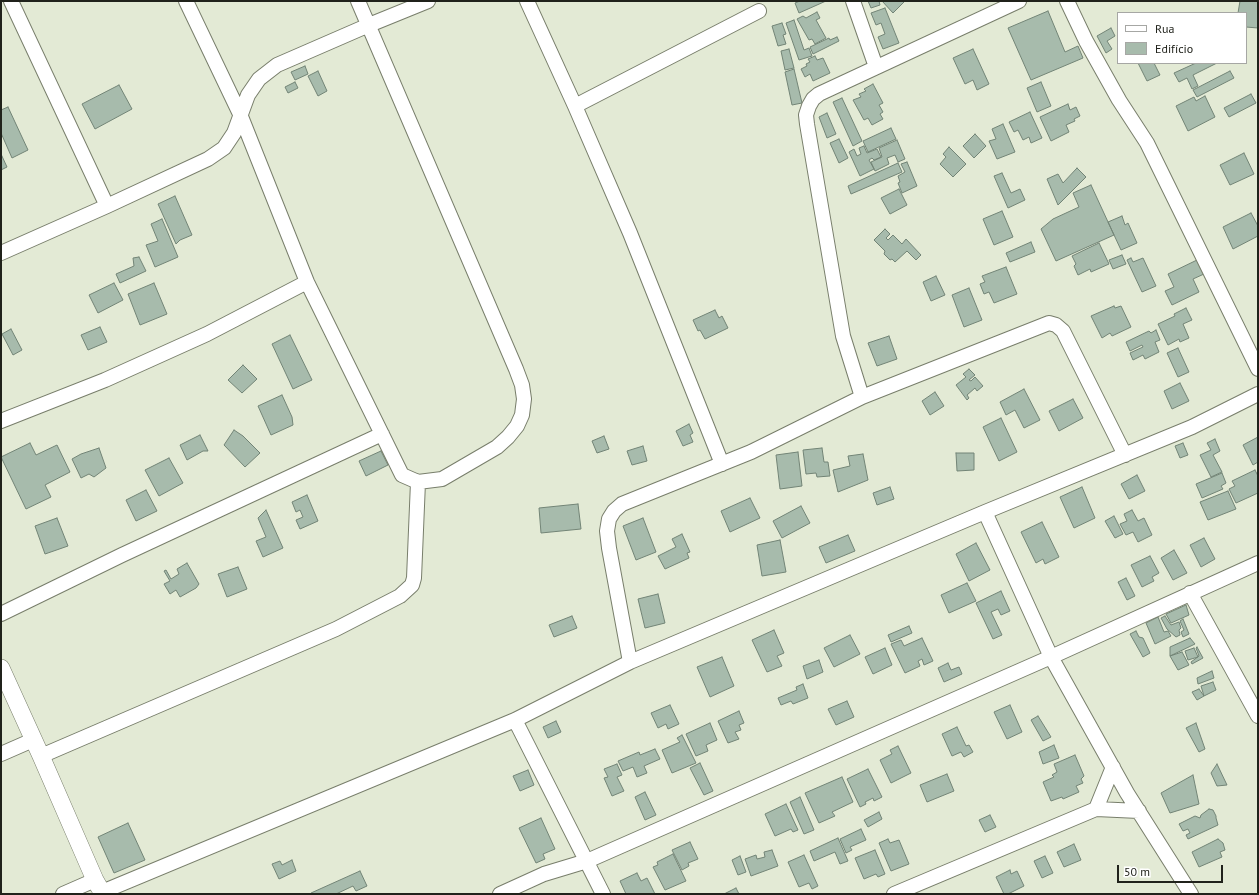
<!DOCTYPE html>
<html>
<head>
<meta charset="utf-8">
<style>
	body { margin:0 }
	#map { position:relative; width:1259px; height:895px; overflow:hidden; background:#e3ead5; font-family:"PT Sans",sans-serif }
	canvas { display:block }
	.frame { position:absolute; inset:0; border:2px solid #20221b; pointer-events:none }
	.legend { position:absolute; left:1117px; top:12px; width:130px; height:52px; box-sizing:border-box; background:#fff; border:1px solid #a6a7a4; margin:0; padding:5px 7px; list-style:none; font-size:12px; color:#20221b }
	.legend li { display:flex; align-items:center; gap:8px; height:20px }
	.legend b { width:20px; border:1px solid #a6a7a4 }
	.scale { position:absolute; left:1117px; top:865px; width:106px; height:18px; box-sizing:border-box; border:2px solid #20221b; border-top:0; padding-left:5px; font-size:12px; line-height:14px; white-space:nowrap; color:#20221b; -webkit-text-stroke:3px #fff; paint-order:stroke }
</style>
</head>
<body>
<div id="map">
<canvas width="1259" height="895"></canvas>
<div class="frame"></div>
<ul class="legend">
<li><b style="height:5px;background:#fff"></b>Rua</li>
<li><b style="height:11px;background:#a7bbac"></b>Edifício</li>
</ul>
<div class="scale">50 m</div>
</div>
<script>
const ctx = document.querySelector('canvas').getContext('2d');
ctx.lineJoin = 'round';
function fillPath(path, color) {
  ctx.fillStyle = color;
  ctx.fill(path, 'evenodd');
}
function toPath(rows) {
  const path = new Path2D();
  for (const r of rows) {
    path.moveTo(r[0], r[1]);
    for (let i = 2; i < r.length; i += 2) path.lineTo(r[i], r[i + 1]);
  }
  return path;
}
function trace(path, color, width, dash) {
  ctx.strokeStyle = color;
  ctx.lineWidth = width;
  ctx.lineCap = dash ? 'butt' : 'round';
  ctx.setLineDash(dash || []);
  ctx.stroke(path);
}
const building = toPath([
	[800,1,826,1,799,13,795,3,800,1],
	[868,1,879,1,880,5,871,8,868,1],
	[882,1,905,1,893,13,882,1],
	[1240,1,1258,1,1258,28,1246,27,1246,13,1238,13,1240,1],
	[885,8,899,43,883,49,878,37,885,34,881,23,876,25,871,13,885,8],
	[1048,11,1065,52,1078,46,1083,58,1031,80,1008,28,1048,11],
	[817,12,820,18,816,20,826,38,815,44,812,39,809,40,797,19,803,16,806,18,817,12],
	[794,20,804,50,809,48,812,56,799,60,786,23,794,20],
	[782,23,786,34,783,35,786,44,778,46,772,26,782,23],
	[1111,28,1115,36,1107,41,1112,49,1106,53,1097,36,1111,28],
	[837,37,839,41,813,54,810,47,829,38,830,40,837,37],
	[789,49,794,68,785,70,781,51,789,49],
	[973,49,989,84,977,90,973,80,965,84,953,58,973,49],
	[815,56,817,60,823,58,830,73,813,81,810,74,805,77,801,69,807,66,806,64,810,62,808,59,815,56],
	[1138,63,1154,63,1160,75,1147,81,1138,63],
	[1196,63,1217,63,1193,75,1198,86,1192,89,1187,78,1179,82,1174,73,1196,63],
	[305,66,308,74,295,80,291,72,305,66],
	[794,69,802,103,792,105,785,72,794,69],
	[318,71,327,91,318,96,308,76,318,71],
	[1230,71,1234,78,1197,97,1193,90,1230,71],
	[295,82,298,88,288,93,285,87,295,82],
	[1041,82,1051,106,1037,112,1027,88,1041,82],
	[873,84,883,103,879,105,883,112,880,114,883,119,872,125,868,118,864,120,853,100,861,97,859,94,866,91,864,89,873,84],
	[119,85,132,109,95,129,82,104,119,85],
	[1251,94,1256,103,1229,117,1224,108,1251,94],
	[1205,96,1215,117,1188,131,1176,106,1194,97,1196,101,1205,96],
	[842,98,862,141,853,146,833,102,842,98],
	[1068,104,1070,110,1076,107,1080,116,1074,119,1075,121,1066,125,1069,132,1051,141,1040,117,1068,104],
	[8,107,28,150,12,158,1,133,1,110,8,107],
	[1030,112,1042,138,1031,143,1029,137,1023,140,1018,130,1014,132,1009,122,1030,112],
	[827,113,836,134,827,138,819,117,827,113],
	[1003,124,1015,152,997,159,989,141,996,139,992,129,1003,124],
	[891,128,896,139,868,152,863,141,891,128],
	[975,134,986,146,974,158,963,146,975,134],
	[839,139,848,158,839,163,830,143,839,139],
	[897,140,905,159,898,162,895,155,887,158,889,164,875,171,871,162,882,157,879,148,897,140],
	[864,146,867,153,877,149,881,157,874,160,872,158,869,160,874,169,860,176,849,152,854,149,857,156,861,154,859,148,864,146],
	[949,147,966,164,953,177,940,164,946,157,943,154,949,147],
	[1244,153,1254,174,1230,185,1220,165,1244,153],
	[1,154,7,167,1,170,1,154],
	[907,162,917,186,902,193,898,183,900,182,898,176,905,172,901,164,907,162],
	[898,163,902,172,851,194,848,186,898,163],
	[1077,168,1086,177,1058,205,1047,179,1058,174,1063,183,1077,168],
	[1002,173,1011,193,1020,189,1025,200,1008,208,994,176,1002,173],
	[1091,185,1114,235,1056,261,1041,229,1053,219,1079,207,1073,193,1091,185],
	[899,189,907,205,890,214,881,198,899,189],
	[175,196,192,235,180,240,176,244,158,204,175,196],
	[1002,211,1013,237,994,245,983,219,1002,211],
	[1251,213,1258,226,1258,236,1233,249,1223,227,1251,213],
	[1122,216,1125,225,1128,223,1137,243,1121,250,1108,222,1122,216],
	[162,219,178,257,155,267,146,245,158,241,151,224,162,219],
	[885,229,890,234,886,238,888,240,893,235,902,244,906,239,921,255,916,260,907,251,895,262,892,259,890,260,884,254,885,251,874,240,885,229],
	[1031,242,1035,252,1010,262,1006,253,1031,242],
	[1099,243,1109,264,1091,272,1090,269,1078,275,1074,266,1076,264,1072,256,1099,243],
	[1122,255,1126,264,1113,269,1109,260,1122,255],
	[139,257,146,271,120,283,116,274,134,266,133,258,139,257],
	[1131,258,1133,262,1143,258,1156,286,1142,292,1127,260,1131,258],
	[1197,260,1204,274,1193,279,1199,292,1172,305,1165,291,1174,287,1168,274,1197,260],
	[1006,267,1017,294,994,303,989,292,984,294,980,284,985,282,982,276,1006,267],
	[936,276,945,295,931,301,923,282,936,276],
	[114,283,123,300,98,313,89,295,114,283],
	[154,283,167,314,140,325,128,294,154,283],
	[969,288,982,320,964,327,952,295,969,288],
	[1114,306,1115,308,1121,306,1131,327,1112,336,1110,333,1102,338,1091,316,1114,306],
	[1186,308,1192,320,1183,324,1189,338,1180,342,1179,339,1168,345,1158,324,1175,316,1174,314,1186,308],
	[715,310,719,318,722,316,728,328,705,339,700,330,698,331,693,320,715,310],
	[100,327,107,342,88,350,81,335,100,327],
	[11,329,22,350,13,355,2,334,11,329],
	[1156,330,1160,340,1155,342,1159,352,1145,359,1143,355,1133,360,1130,353,1143,347,1142,345,1130,351,1126,342,1149,331,1151,333,1156,330],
	[290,335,312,380,293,389,272,344,290,335],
	[889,336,897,359,877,366,868,343,889,336],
	[1178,348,1189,372,1178,377,1167,353,1178,348],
	[243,365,257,379,242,393,228,380,243,365],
	[969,369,975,375,969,380,971,381,975,377,983,386,977,391,975,388,967,395,969,398,967,400,956,385,966,377,963,374,969,369],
	[1180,383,1189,401,1172,409,1164,391,1180,383],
	[1024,389,1040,420,1024,428,1015,410,1006,415,1000,402,1024,389],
	[935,392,944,406,930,415,922,401,935,392],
	[282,395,292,417,293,425,271,435,258,406,282,395],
	[1073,399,1083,418,1059,431,1049,411,1073,399],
	[1001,418,1017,452,999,461,983,427,1001,418],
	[689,424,693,433,690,435,693,442,683,446,676,431,689,424],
	[234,430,243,436,260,453,245,467,224,445,234,430],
	[200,435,208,451,203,451,187,460,180,445,200,435],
	[604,436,609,449,597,453,592,441,604,436],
	[1258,437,1258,462,1253,465,1243,445,1258,437],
	[1215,439,1220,451,1213,455,1222,472,1211,477,1200,455,1211,450,1207,443,1215,439],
	[30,443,36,455,57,445,70,472,45,485,51,497,26,509,1,457,30,443],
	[1183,443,1188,455,1180,458,1175,446,1183,443],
	[643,446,647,461,632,465,627,451,643,446],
	[99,448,106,468,94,477,89,474,81,478,72,459,81,454,99,448],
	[822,448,824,462,828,462,830,476,817,477,816,473,806,474,803,450,822,448],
	[381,451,388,465,366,476,359,461,381,451],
	[798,452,802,486,780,489,776,455,798,452],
	[956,453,974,453,974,470,957,471,956,453],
	[863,454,868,480,838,492,833,470,850,466,848,456,863,454],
	[169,458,183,483,159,496,145,470,169,458],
	[1255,470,1258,476,1258,493,1236,503,1229,489,1235,486,1232,481,1255,470],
	[1222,473,1226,483,1221,486,1223,489,1202,498,1196,484,1222,473],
	[1137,475,1145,491,1129,499,1121,484,1137,475],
	[890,487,894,499,877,505,873,493,890,487],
	[1082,487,1095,518,1074,528,1060,497,1082,487],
	[146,490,157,511,136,521,126,500,146,490],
	[1228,491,1236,509,1208,520,1200,502,1228,491],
	[307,495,318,521,300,529,296,520,303,517,300,510,296,512,292,502,307,495],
	[750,498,760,518,730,532,721,511,750,498],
	[578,504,581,529,541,533,539,508,578,504],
	[801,506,810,523,782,538,773,521,801,506],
	[266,510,283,548,263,557,256,541,266,537,258,518,266,510],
	[1132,510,1138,521,1144,518,1152,535,1138,542,1133,532,1126,535,1120,524,1127,521,1124,514,1132,510],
	[1114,516,1123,534,1115,538,1105,521,1114,516],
	[57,518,68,546,45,554,35,526,57,518],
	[643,518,656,552,636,560,623,526,643,518],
	[1042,522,1059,557,1045,564,1043,559,1036,563,1021,532,1042,522],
	[682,534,690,552,687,553,689,558,665,569,658,556,676,547,672,539,682,534],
	[848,535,855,551,826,563,819,547,848,535],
	[1204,538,1215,559,1201,567,1190,545,1204,538],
	[780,540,786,572,762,576,757,545,780,540],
	[976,543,990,570,969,581,956,554,976,543],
	[1174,550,1187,573,1173,580,1161,558,1174,550],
	[1150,556,1159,573,1152,577,1154,581,1142,587,1131,565,1150,556],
	[187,563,199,584,196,588,180,597,176,590,170,594,164,584,170,581,164,571,166,570,171,579,179,574,177,569,187,563],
	[238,567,247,589,227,597,218,574,238,567],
	[1126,578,1135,596,1127,600,1118,582,1126,578],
	[967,583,976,601,949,613,941,595,967,583],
	[1001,591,1010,611,1001,615,998,609,991,612,1002,635,993,639,976,603,1001,591],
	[658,594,665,623,645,628,638,599,658,594],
	[1186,605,1189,615,1171,623,1166,614,1186,605],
	[572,616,577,628,554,637,549,625,572,616],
	[1165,616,1171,625,1179,622,1181,628,1179,630,1180,635,1176,637,1167,629,1161,618,1165,616],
	[1158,617,1164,632,1168,631,1171,636,1155,644,1146,623,1158,617],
	[1183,619,1189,634,1183,637,1181,632,1184,630,1180,621,1183,619],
	[909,626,912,633,891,642,888,635,909,626],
	[774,630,784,653,777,656,782,666,767,672,752,640,774,630],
	[1136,631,1139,637,1143,638,1150,653,1143,657,1130,634,1136,631],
	[850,635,860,654,834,667,824,648,850,635],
	[922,638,933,661,924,665,922,659,918,661,920,666,905,673,891,644,901,640,904,646,922,638],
	[1190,638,1195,644,1170,656,1170,647,1190,638],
	[1197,647,1203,658,1192,664,1191,662,1199,656,1196,648,1197,647],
	[885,648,892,665,873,674,865,657,885,648],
	[1194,648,1198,657,1188,660,1185,651,1194,648],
	[1182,652,1189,665,1178,670,1170,656,1182,652],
	[722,657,734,686,710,697,697,667,722,657],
	[819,660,823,672,807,679,803,666,819,660],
	[948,663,951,670,959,667,962,674,944,682,938,668,948,663],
	[1212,671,1214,678,1198,684,1197,678,1212,671],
	[1213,682,1216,690,1204,696,1201,686,1213,682],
	[803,684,808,698,793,704,791,701,781,705,778,698,797,690,796,687,803,684],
	[1199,689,1204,696,1197,700,1192,692,1199,689],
	[847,701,854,717,836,725,828,709,847,701],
	[670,705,679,724,668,729,666,724,658,728,651,713,670,705],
	[1010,705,1022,732,1007,739,994,712,1010,705],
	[739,711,744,723,739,725,741,730,735,732,739,739,728,743,718,721,739,711],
	[1038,716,1051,737,1043,741,1031,720,1038,716],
	[556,721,561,732,548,738,543,727,556,721],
	[710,723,717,740,706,745,708,751,696,756,686,734,710,723],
	[1196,723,1205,749,1199,752,1186,728,1196,723],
	[957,727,966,746,969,745,973,752,964,757,961,752,952,756,942,734,957,727],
	[682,735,696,763,672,773,662,750,680,742,677,738,682,735],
	[1054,745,1059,758,1043,764,1039,752,1054,745],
	[898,746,911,773,891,783,880,760,892,754,890,750,898,746],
	[655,749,660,759,644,766,647,773,637,777,633,767,623,771,618,761,639,752,640,755,655,749],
	[1075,755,1084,776,1081,779,1083,783,1076,786,1079,792,1063,799,1062,797,1051,801,1043,782,1054,777,1052,775,1057,772,1054,764,1075,755],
	[700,763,713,791,704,795,690,768,700,763],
	[617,764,622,775,617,777,624,791,612,796,604,778,608,777,604,769,617,764],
	[1217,764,1227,785,1217,786,1211,773,1217,764],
	[868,769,882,797,874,801,873,798,865,802,866,804,860,807,847,779,868,769],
	[528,770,534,785,520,791,513,776,528,770],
	[947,774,954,791,927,802,920,785,947,774],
	[1193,775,1199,804,1170,813,1161,793,1193,775],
	[842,777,853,802,832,812,835,816,819,823,805,793,842,777],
	[645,792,656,815,645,820,635,797,645,792],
	[800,797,814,830,804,834,790,802,800,797],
	[786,804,798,830,793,832,791,829,775,836,765,814,786,804],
	[1209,809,1213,810,1216,816,1216,818,1218,825,1188,839,1186,835,1190,833,1188,829,1183,831,1179,824,1195,816,1200,818,1201,815,1209,809],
	[879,812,882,819,868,827,864,820,879,812],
	[990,815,996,827,985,832,979,820,990,815],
	[541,818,555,849,543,854,545,859,536,863,519,828,541,818],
	[128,823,145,860,114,873,98,837,128,823],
	[861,829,866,840,850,847,852,850,846,853,840,839,861,829],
	[838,838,848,861,840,864,835,852,814,861,810,851,838,838],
	[888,839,890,843,899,840,909,864,891,871,879,843,888,839],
	[1218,839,1223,843,1225,850,1220,852,1222,857,1199,867,1192,852,1218,839],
	[690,842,698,859,688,863,689,866,682,870,672,850,690,842],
	[1074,844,1081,860,1064,867,1057,852,1074,844],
	[772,850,778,866,751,876,745,859,756,855,757,859,765,857,764,852,772,850],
	[875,850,885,874,878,877,876,874,864,879,855,858,875,850],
	[673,854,686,881,665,890,653,867,658,865,657,862,673,854],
	[804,855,818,886,812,889,809,883,799,887,788,862,804,855],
	[740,856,746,872,738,875,732,860,740,856],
	[1045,856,1053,873,1042,878,1034,861,1045,856],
	[292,860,296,871,279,879,272,864,280,861,282,865,292,860],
	[1010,870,1011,874,1017,871,1024,886,1008,894,1004,894,996,877,1010,870],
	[360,871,367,886,356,891,353,886,336,894,312,894,311,893,360,871],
	[637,873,641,881,647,878,655,894,626,894,620,881,637,873],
	[736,888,739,894,724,894,736,888]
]);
const minor = toPath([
	[11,1,107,206],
	[186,1,240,114,307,282,402,475,418,482,442,479,497,447,508,437,517,426,522,415,524,399,522,385,516,369,358,1],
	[527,1,575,106,630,233,722,464],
	[853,1,876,67],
	[1067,1,1086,41,1119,100,1147,143,1258,369],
	[575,106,759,11],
	[1,253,107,206,208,159,224,148,234,133,248,95,259,79,277,65,369,25,428,1],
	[862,397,843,336,807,124,806,115,809,106,813,99,819,94,1019,1],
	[1,421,105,380,207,334,307,282],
	[985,512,1051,657,1127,793,1191,894],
	[1190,593,1258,716],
	[1,614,122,555,382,434],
	[630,662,609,548,607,531,609,519,614,511,622,504,751,452,862,397,1049,323,1056,325,1063,331,1125,455],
	[515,720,603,894],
	[1,754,33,740],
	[41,756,336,629,400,596,412,585,414,578,418,482],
	[1096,809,1113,767],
	[102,892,515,720,630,662,985,512,1192,427,1258,394],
	[63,894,95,880],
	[500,894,544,874,587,861,1051,657,1258,563],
	[894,894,1096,809,1139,811]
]);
const tertiary = toPath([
	[1,668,41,756,95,880,103,894]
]);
fillPath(building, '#a7bbac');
trace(building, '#728476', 1);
trace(minor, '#787e6b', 16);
trace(tertiary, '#787e6b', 18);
trace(minor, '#fff', 14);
trace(tertiary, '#fff', 17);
</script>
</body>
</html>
